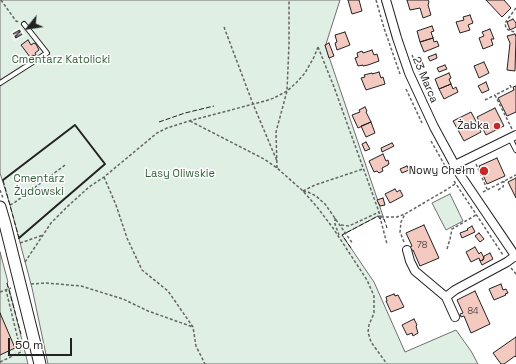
<!DOCTYPE html>
<html>
<head>
<meta charset="utf-8">
<style>
	body { margin:0 }
	#map { position:relative; width:516px; height:364px; overflow:hidden; background:#fff; font-family:"Space Grotesk",sans-serif }
	canvas { display:block }
	.north { position:absolute; left:8px; top:8px; width:40px; height:40px; -webkit-text-stroke:3px #fff; paint-order:stroke; rotate:240deg; font-size:11px; font-weight:700; line-height:16px; text-align:center; color:#222 }
	.north::after { content:''; display:block; margin:auto; width:14px; height:18px; background:#222; clip-path:polygon(50% 0,100% 100%,50% 72%,0 100%) }
	.scale { position:absolute; left:8px; top:338px; width:64px; height:18px; box-sizing:border-box; border:2px solid #222; border-top:0; padding-left:5px; font-size:12px; line-height:14px; white-space:nowrap; color:#222; -webkit-text-stroke:3px #fff; paint-order:stroke }
</style>
</head>
<body>
<div id="map">
<canvas width="516" height="364"></canvas>
<div class="north">N</div>
<div class="scale">50 m</div>
</div>
<script>
const ctx = document.querySelector('canvas').getContext('2d');
ctx.lineJoin = 'round';
function fillPath(path, color) {
  ctx.fillStyle = color;
  ctx.fill(path, 'evenodd');
}
function toPath(rows) {
  const path = new Path2D();
  for (const r of rows) {
    path.moveTo(r[0], r[1]);
    for (let i = 2; i < r.length; i += 2) path.lineTo(r[i], r[i + 1]);
  }
  return path;
}
function trace(path, color, width, dash) {
  ctx.strokeStyle = color;
  ctx.lineWidth = width;
  ctx.lineCap = dash ? 'butt' : 'round';
  ctx.setLineDash(dash || []);
  ctx.stroke(path);
}
function label(font, color, halo, rows, align = 'center') {
  ctx.font = font + ' "Space Grotesk",sans-serif';
  ctx.lineWidth = 3;
  ctx.setLineDash([]);
  ctx.textBaseline = 'middle';
  ctx.strokeStyle = halo;
  ctx.fillStyle = color;
  for (const [text, x, y, turn = 0] of rows) {
    ctx.save();
    ctx.translate(x, y);
    ctx.rotate((+turn || 0) * Math.PI / 180);
    ctx.textAlign = isNaN(turn) ? turn : align;
    if (halo) ctx.strokeText(text, 0, 0);
    ctx.fillText(text, 0, 0);
    ctx.restore();
  }
}
const green = toPath([
	[0,0,340,0,326,44,325,45,383,216,378,216,342,235,374,282,405,352,456,330,471,351,478,364,48,364,32,288,10,205,0,173,0,0],
	[450,194,463,221,446,230,432,203,450,194],
	[0,252,8,282,7,283,8,287,9,288,28,364,0,364,0,252]
]);
const building = toPath([
	[348,0,359,0,362,11,352,14,348,0],
	[407,0,428,0,429,2,428,5,431,15,423,18,420,8,410,10,407,0],
	[486,0,504,0,511,8,502,17,486,0],
	[470,15,473,23,468,25,470,30,460,33,456,22,464,20,463,17,470,15],
	[513,19,516,23,516,27,510,30,507,22,513,19],
	[432,26,434,31,431,32,433,38,420,42,417,31,432,26],
	[490,29,494,39,491,39,493,45,483,49,479,38,484,36,482,32,490,29],
	[345,32,350,45,337,50,335,43,337,42,335,35,345,32],
	[515,34,516,37,515,71,507,70,510,43,507,36,515,34],
	[433,38,434,42,437,41,439,46,424,52,420,42,433,38],
	[28,40,31,45,34,43,36,44,39,50,35,53,36,55,34,56,33,55,30,57,21,45,28,40],
	[329,43,334,56,329,58,325,45,329,43],
	[372,50,374,55,377,54,379,61,368,65,363,66,363,65,358,66,355,58,358,57,357,53,362,51,363,53,372,50],
	[436,54,437,58,430,61,428,57,436,54],
	[484,62,489,73,479,78,474,66,484,62],
	[445,65,447,69,439,72,437,68,445,65],
	[379,72,381,78,383,77,385,84,366,90,361,78,365,77,364,75,372,73,372,74,379,72],
	[449,73,451,78,449,79,451,84,439,89,435,79,449,73],
	[486,82,489,90,482,93,478,86,486,82],
	[451,84,453,89,456,87,458,92,444,99,439,89,451,84],
	[516,86,516,112,507,116,498,98,514,90,513,87,516,86],
	[365,107,367,111,366,112,371,122,358,128,352,115,360,112,359,110,365,107],
	[495,108,504,126,486,135,482,127,479,128,481,132,464,141,453,121,471,112,478,125,480,123,477,117,495,108],
	[371,122,375,133,366,137,361,126,371,122],
	[366,142,370,149,365,151,362,144,366,142],
	[392,143,394,146,382,152,381,148,392,143],
	[383,154,386,161,388,160,389,164,388,164,388,165,382,168,383,171,379,173,377,171,374,172,369,161,383,154],
	[497,158,505,176,487,184,479,166,497,158],
	[407,166,409,170,402,173,400,169,407,166],
	[516,178,516,198,508,182,516,178],
	[395,189,397,192,400,190,403,196,390,203,385,194,395,189],
	[383,198,385,205,380,206,377,200,383,198],
	[424,225,439,258,420,266,413,250,410,251,408,248,412,246,406,233,424,225],
	[472,226,475,232,462,238,460,233,468,230,467,229,472,226],
	[479,233,484,239,480,242,475,236,479,233],
	[475,247,479,254,481,252,484,258,483,260,480,261,479,258,471,262,466,252,475,247],
	[490,253,493,259,482,265,480,261,483,260,484,256,490,253],
	[501,284,503,290,506,289,508,293,505,294,506,295,494,300,489,289,501,284],
	[475,291,490,324,471,333,464,316,461,317,460,314,463,313,457,300,475,291],
	[394,294,395,296,398,295,404,307,391,312,386,301,387,301,386,297,394,294],
	[0,313,15,348,0,355,0,313],
	[414,319,417,325,416,326,418,333,413,336,412,333,407,335,402,325,414,319],
	[516,337,516,357,515,356,504,364,501,364,493,353,516,337]
]);
const path = toPath([
	[1,0,16,21,19,22],
	[376,0,384,28,400,74],
	[516,8,505,23,506,28,510,31,516,32],
	[224,27,253,104,277,161],
	[318,47,334,87,379,212,382,225,387,244],
	[412,55,424,83],
	[510,85,511,87,495,95,512,129],
	[406,89,422,123],
	[485,100,495,95],
	[190,121,264,159,277,168,303,191,317,207,333,228,367,280,374,296,374,313,369,325,368,332,371,342,387,364],
	[431,141,448,171],
	[476,164,487,189],
	[277,168,276,132,287,91,289,44,289,0],
	[104,177,116,205,127,238,142,270,168,291,193,327,196,346,205,364],
	[454,181,503,255],
	[0,190,3,198],
	[498,190,503,187,504,181],
	[303,191,308,192,316,196,325,204,353,244],
	[303,191,315,185,363,169],
	[483,192,516,175],
	[10,205,14,203,65,165],
	[381,217,397,217,405,214],
	[335,218,335,224,339,235],
	[341,225,349,226,379,212],
	[404,242,400,232,401,222,405,214,410,211,446,190,455,184],
	[20,243,29,240,43,235],
	[447,249,450,239,452,229,476,215],
	[25,262,51,223,67,207,89,187,104,177,157,133,167,128,189,121,265,101,274,98,287,91,296,83,305,73,314,57,318,47],
	[511,268,516,274],
	[31,284,46,283,81,286,123,299,148,311,193,327],
	[0,292,11,288],
	[0,362,21,352,6,290]
]);
const lane = toPath([
	[0,83,47,53,24,24],
	[510,138,516,150]
]);
const street = toPath([
	[386,0,397,38,409,73,434,127,459,173,516,257],
	[455,165,516,135],
	[407,250,410,261,415,271,446,297],
	[455,317,446,297,455,290,507,262,515,256]
]);
const secondary = toPath([
	[0,207,5,224,40,364]
]);
const fence = toPath([
	[159,122,185,113,214,106],
	[3,180,19,238],
	[351,248,342,235,378,216,380,219,384,219,387,228],
	[7,283,21,334]
]);
const wall = toPath([
	[3,180,75,125,105,164,19,238]
]);
const markers = [
	[497,126,4,"#c62828"],
	[484,171,5,"#c62828"]
];
const numberNames = [
	["78",422,246],
	["84",473,312]
];
const parkNames = [
	["Cmentarz Katolicki",61,60],
	["Lasy Oliwskie",180,174],
	["Cmentarz",39,179],
	["Żydowski",39,192]
];
const streetNames = [
	["23 Marca",425,80,67]
];
const poiNames = [
	["Żabka",489,126],
	["Nowy Chełm",475,171]
];
fillPath(green, '#e0efe3');
trace(green, '#6f6f6f', 1);
fillPath(building, '#f3c9c0');
trace(building, '#222', 1);
trace(lane, '#222', 6);
trace(street, '#222', 10);
trace(secondary, '#222', 13);
trace(path, '#646464', 1.5, [3, 2]);
trace(lane, '#fff', 4);
trace(street, '#fff', 8);
trace(secondary, '#fff', 11);
trace(fence, '#222', 1, [5, 2]);
trace(wall, '#222', 2);
for (const [x, y, r, color] of markers) {
  const dot = new Path2D();
  dot.arc(x, y, r, 0, 2 * Math.PI);
  ctx.fillStyle = color;
  ctx.fill(dot);
  trace(dot, '#fff', 1.5);
}
label('9px', '#564c4a', null, numberNames);
label('11px', '#2f5e38', '#fff', parkNames);
label('11px', '#222', '#fff', streetNames);
label('11px', '#222', '#fff', poiNames, 'right');
</script>
</body>
</html>
